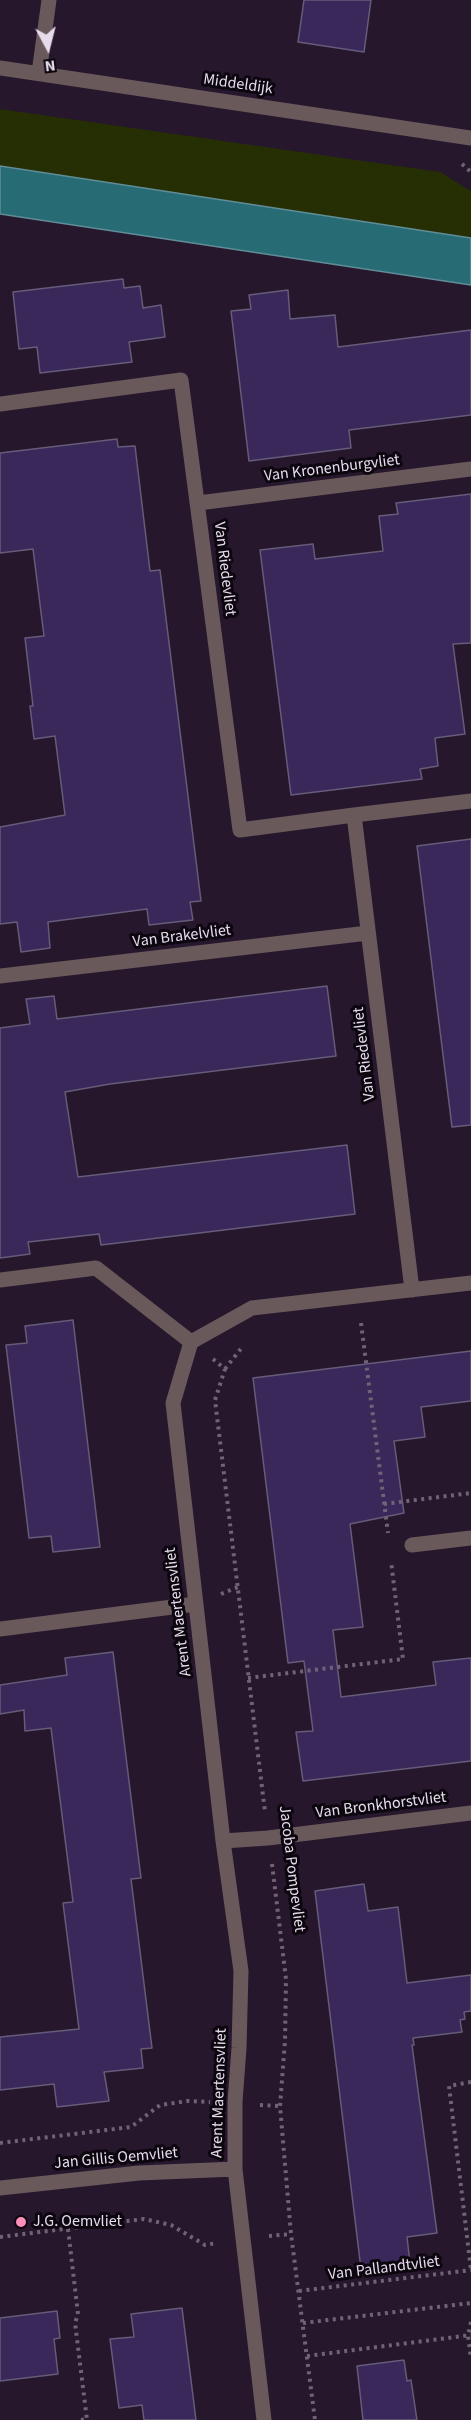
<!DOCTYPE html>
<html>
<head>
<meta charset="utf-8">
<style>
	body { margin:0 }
	#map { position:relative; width:471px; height:2420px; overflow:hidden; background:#27172d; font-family:"Source Sans 3",sans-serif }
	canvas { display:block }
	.north { position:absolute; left:18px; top:18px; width:60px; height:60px; -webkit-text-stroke:4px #0c060f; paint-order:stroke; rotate:173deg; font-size:16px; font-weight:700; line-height:24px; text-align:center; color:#e6dbeb }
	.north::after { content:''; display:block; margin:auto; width:21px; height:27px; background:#e6dbeb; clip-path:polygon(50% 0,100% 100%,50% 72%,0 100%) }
</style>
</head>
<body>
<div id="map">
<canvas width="471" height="2420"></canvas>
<div class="north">N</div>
</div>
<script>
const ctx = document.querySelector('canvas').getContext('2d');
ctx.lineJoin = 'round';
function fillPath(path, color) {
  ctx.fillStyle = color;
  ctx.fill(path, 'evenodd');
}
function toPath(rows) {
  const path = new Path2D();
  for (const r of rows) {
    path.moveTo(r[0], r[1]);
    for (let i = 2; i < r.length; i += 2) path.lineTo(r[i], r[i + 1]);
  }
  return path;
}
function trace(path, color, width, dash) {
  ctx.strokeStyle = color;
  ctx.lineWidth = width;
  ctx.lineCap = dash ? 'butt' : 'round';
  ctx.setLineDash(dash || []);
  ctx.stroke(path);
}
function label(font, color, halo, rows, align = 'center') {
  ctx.font = font + ' "Source Sans 3",sans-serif';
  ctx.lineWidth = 6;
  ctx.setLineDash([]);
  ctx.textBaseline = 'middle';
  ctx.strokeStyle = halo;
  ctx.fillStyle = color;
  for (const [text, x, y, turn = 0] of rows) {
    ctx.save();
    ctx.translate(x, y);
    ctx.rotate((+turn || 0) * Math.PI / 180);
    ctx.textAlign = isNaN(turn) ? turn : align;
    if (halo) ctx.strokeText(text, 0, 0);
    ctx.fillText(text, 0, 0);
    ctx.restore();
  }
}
const green = toPath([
	[0,109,440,172,471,191,471,238,0,166]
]);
const water = toPath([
	[0,166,471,238,471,285,0,214,0,166]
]);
const building = toPath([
	[304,0,371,0,364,52,298,42,304,0],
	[123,279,124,288,140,286,143,308,161,305,165,337,129,342,132,362,40,373,37,347,19,349,13,292,123,279],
	[288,290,290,319,335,315,338,347,471,330,471,415,349,430,351,448,249,461,231,311,251,309,249,295,288,290],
	[117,439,118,447,135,446,150,571,160,570,201,901,190,902,193,920,149,925,147,909,48,922,50,948,21,952,17,922,0,924,0,827,65,815,55,736,34,739,30,706,33,706,25,638,44,636,33,549,0,553,0,453,117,439],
	[471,494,471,643,453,644,465,734,435,738,438,766,420,769,422,779,291,795,260,550,313,544,315,559,383,551,379,516,398,514,396,503,471,494],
	[471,839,471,1125,452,1127,417,846,471,839],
	[327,986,336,1056,110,1084,65,1092,78,1177,347,1145,355,1214,101,1245,99,1234,28,1242,30,1254,0,1258,0,1028,30,1024,26,999,54,996,57,1019,327,986],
	[73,1320,100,1547,53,1552,51,1536,29,1538,6,1345,27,1343,25,1326,73,1320],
	[471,1351,471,1401,421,1407,425,1437,394,1441,404,1513,350,1524,363,1627,333,1630,341,1697,436,1685,433,1662,471,1658,471,1761,303,1781,296,1732,313,1731,304,1661,288,1663,253,1378,471,1351],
	[113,1652,141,1878,131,1879,152,2048,141,2049,143,2068,104,2072,109,2101,57,2107,54,2084,0,2090,0,2037,79,2029,63,1903,73,1902,51,1728,25,1731,24,1710,0,1714,0,1685,67,1675,65,1658,113,1652],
	[364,1884,368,1911,398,1907,407,1983,471,1975,471,2011,464,2012,465,2019,460,2020,462,2032,413,2038,414,2045,412,2045,437,2233,407,2237,410,2263,361,2269,315,1891,364,1884],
	[182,2308,196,2420,144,2420,142,2405,119,2408,110,2339,134,2337,131,2314,182,2308],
	[57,2311,60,2338,54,2339,58,2374,0,2381,0,2318,57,2311],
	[404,2360,407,2381,411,2380,417,2420,363,2420,357,2366,404,2360]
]);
const path = toPath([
	[462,164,471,172],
	[361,1323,388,1533],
	[213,1359,225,1369,215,1400,265,1812],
	[225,1369,243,1346],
	[384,1504,471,1493],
	[221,1594,238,1587],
	[248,1678,403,1659,391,1561],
	[272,1864,286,1979,285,2041,280,2106,291,2234,315,2420],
	[471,2082,449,2086,471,2270],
	[260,2105,280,2106],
	[0,2143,131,2127,160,2105,188,2101,210,2102],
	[68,2229,78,2314,75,2323,87,2420],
	[269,2236,291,2234],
	[0,2237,144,2219,171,2225,205,2245,217,2243],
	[299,2291,471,2270],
	[471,2322,468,2336,471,2358],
	[303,2323,471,2303],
	[307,2356,471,2335],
	[81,2420,87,2419]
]);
const service = toPath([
	[39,73,49,0]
]);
const minor = toPath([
	[0,68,471,138],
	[0,404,181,380,240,830,354,815,412,1290],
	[198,503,471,469],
	[354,815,471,801],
	[0,976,368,933],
	[0,1280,96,1268,191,1342],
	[412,1545,471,1538],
	[0,1629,196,1604],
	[223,1841,268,1838,471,1813],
	[0,2188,139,2173,235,2169],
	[264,2420,235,2169,235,2102,239,2048,241,1971,223,1841,173,1403,191,1342,252,1308,471,1283]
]);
const markers = [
	[21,2222,6,"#ff8eba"]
];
const streetNames = [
	["Middeldijk",238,85,8],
	["Van Kronenburgvliet",332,469,-7],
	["Van Riedevliet",224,569,83],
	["Van Brakelvliet",182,937,-7],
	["Van Riedevliet",365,1054,-97],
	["Arent Maertensvliet",179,1612,-97],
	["Van Bronkhorstvliet",381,1806,-7],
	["Jacoba Pompevliet",291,1869,83],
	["Arent Maertensvliet",220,2093,-88],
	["Jan Gillis Oemvliet",116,2159,-5],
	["Van Pallandtvliet",384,2269,-7]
];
const poiNames = [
	["J.G. Oemvliet",33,2222]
];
fillPath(green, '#252f03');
fillPath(water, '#276c75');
trace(water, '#608d98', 1.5);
fillPath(building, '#3a285a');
trace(building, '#655c79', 1.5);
trace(path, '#716377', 4, [3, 4.5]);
trace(service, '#69595a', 15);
trace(minor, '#69595a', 15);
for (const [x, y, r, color] of markers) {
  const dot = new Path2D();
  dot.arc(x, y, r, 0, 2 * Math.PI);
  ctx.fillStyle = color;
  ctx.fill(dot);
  trace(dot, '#0c060f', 2);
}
label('16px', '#e6dbeb', '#0c060f', streetNames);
label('16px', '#e6dbeb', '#0c060f', poiNames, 'left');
</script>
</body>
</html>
